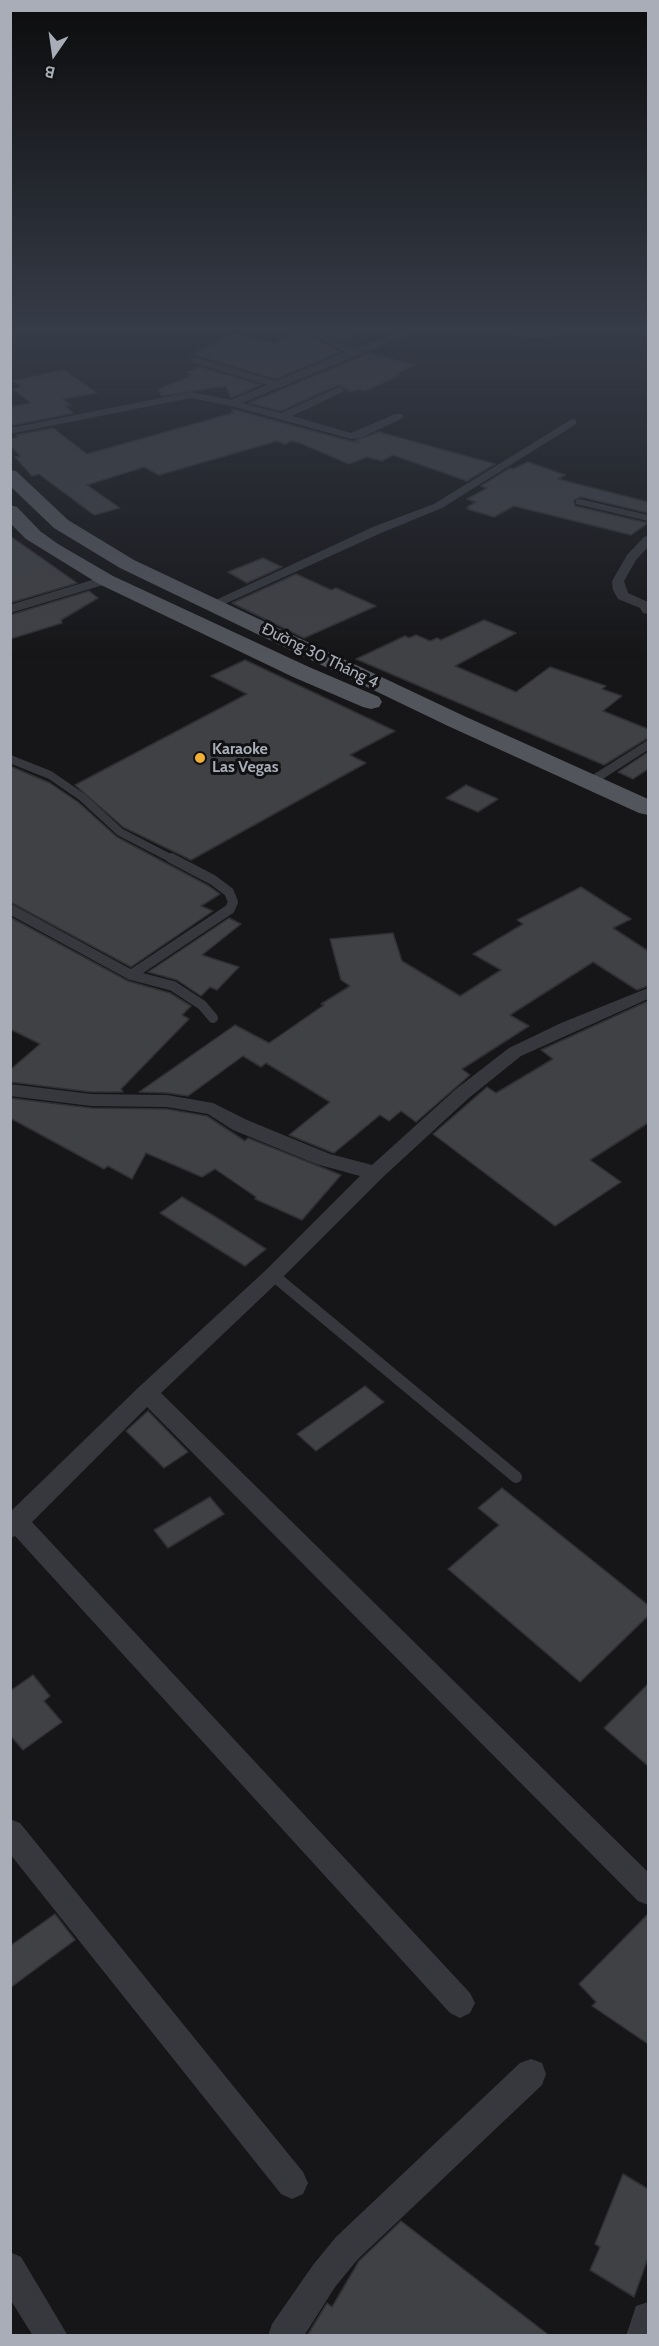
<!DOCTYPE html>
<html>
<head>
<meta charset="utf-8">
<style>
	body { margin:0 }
	#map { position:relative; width:659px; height:2346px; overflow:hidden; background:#161618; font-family:Cabin,sans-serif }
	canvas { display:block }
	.frame { position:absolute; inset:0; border:12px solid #a8adb8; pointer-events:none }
	.north { position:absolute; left:24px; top:24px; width:60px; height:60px; -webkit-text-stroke:4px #111113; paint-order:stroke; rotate:193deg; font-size:16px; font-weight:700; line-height:24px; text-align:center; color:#a8adb8 }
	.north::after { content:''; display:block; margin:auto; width:21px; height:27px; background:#a8adb8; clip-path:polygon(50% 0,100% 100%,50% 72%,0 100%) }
</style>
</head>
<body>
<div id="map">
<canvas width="659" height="2346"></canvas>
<div class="frame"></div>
<div class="north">B</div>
</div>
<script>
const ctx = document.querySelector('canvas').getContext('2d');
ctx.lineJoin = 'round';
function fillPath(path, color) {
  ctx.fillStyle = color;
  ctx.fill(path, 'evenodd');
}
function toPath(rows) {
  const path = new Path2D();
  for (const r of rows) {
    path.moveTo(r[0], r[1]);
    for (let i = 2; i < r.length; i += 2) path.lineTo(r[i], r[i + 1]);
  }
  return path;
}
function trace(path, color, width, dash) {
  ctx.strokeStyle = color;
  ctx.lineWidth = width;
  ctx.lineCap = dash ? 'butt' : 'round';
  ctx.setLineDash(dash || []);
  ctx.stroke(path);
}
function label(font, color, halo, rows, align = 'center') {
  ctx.font = font + ' Cabin,sans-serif';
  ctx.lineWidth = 6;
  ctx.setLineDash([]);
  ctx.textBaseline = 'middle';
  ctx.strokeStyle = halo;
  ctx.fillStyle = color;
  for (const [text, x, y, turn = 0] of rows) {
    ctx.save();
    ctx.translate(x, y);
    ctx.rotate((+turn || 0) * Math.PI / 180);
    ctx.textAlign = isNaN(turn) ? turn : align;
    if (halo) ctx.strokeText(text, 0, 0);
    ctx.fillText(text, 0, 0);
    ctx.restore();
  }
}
const building = toPath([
	[300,331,340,352,276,379,196,355,188,356,236,334,275,344,300,331],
	[322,331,349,331,350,339,342,341,322,331],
	[370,353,414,365,396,374,400,375,365,391,358,389,352,392,338,385,281,411,249,403,370,353],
	[200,367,260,385,231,398,226,386,161,396,159,389,189,377,187,376,193,374,187,372,200,367],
	[64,370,97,393,62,399,71,405,65,406,73,413,10,426,10,407,31,403,13,389,22,387,13,381,64,370],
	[232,409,350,441,360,443,354,441,379,432,495,464,467,481,393,455,382,461,367,457,349,464,300,443,291,441,285,444,277,441,159,475,144,467,87,485,120,508,94,515,39,474,32,476,15,457,20,456,10,445,10,439,18,437,16,435,53,428,87,454,233,413,232,409],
	[528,462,565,475,558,479,648,502,648,513,581,497,574,500,575,506,648,523,631,535,514,506,494,517,467,509,469,508,467,507,476,502,467,499,487,488,481,486,510,468,513,469,528,462],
	[10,536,36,554,77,583,10,603,10,536],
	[263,558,282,567,247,583,228,572,263,558],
	[296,574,331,590,336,588,376,606,304,638,232,603,296,574],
	[89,591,98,598,61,620,62,623,10,639,10,615,89,591],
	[484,620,516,633,455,666,516,692,550,667,606,686,602,689,622,696,603,711,648,729,648,738,604,765,356,659,405,636,409,638,416,635,430,641,437,638,441,640,484,620],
	[245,660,395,731,350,755,366,763,191,860,123,827,75,785,247,694,211,676,245,660],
	[648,752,648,769,633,779,618,772,648,752],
	[10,766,50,783,78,802,117,837,209,886,220,894,201,906,213,911,131,967,10,902,10,766],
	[466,785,498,799,478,812,446,798,466,785],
	[581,887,631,919,613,928,648,951,648,986,637,990,593,962,510,1015,529,1026,462,1069,470,1075,416,1122,401,1111,389,1121,380,1115,334,1153,331,1152,289,1135,330,1102,266,1063,261,1067,243,1056,188,1096,167,1093,139,1092,235,1025,269,1043,324,1005,321,1004,350,986,341,980,330,939,393,933,402,961,460,996,501,970,473,954,523,924,517,920,581,887],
	[10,917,128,981,170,993,191,1006,182,1015,189,1019,121,1089,123,1092,91,1092,10,1082,10,1070,40,1044,10,1029,10,917],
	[229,918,241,924,202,955,239,967,217,990,210,987,201,996,177,980,148,972,229,918],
	[648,1001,648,1123,590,1160,621,1182,555,1226,433,1134,487,1087,496,1093,553,1059,541,1050,648,1001],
	[10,1098,91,1108,167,1109,207,1116,245,1141,248,1138,341,1175,302,1220,255,1199,256,1197,215,1169,202,1177,146,1153,132,1179,108,1166,104,1169,10,1118,10,1098],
	[182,1197,219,1219,266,1249,245,1266,160,1213,182,1197],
	[365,1386,384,1402,316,1451,297,1434,365,1386],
	[148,1411,188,1452,164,1468,126,1431,148,1411],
	[502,1488,648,1605,648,1616,580,1682,448,1569,499,1525,478,1508,502,1488],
	[210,1497,224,1514,168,1548,154,1530,210,1497],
	[33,1675,50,1696,44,1701,62,1722,23,1750,10,1735,10,1691,33,1675],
	[648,1684,648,1766,604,1728,648,1684],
	[55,1914,75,1940,10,1988,10,1946,55,1914],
	[648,1914,648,2044,592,2006,596,2002,579,1984,648,1914],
	[623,2174,648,2189,648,2258,634,2297,590,2270,600,2247,595,2244,623,2174],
	[401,2221,550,2336,307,2336,327,2303,332,2307,359,2261,401,2221]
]);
const laneFar2 = toPath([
	[10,609,106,580],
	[10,759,50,775,82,797,120,832,174,860]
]);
const laneFar1 = toPath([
	[10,909,131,975,173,986,202,1005,213,1018],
	[131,975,230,909,233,902,229,892,213,880,171,858]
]);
const lane = toPath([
	[273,1275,516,1477]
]);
const street = toPath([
	[305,331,317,331,353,349,403,331,417,331,242,403,281,413,339,387,344,390,343,392,292,416,351,433,395,414,403,414,403,418,361,438,351,439,231,406,191,398,10,434,10,428,191,392,231,400,267,385,191,362,190,360,195,357,276,381,345,352,305,331],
	[503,331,538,333,566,331,538,339,503,331],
	[572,419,576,420,576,424,442,508,381,533,216,608,211,609,205,605,373,527,434,504,572,419],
	[580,499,648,515,648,521,576,504,576,500,580,499],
	[648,536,648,547,636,560,624,581,628,593,648,602,648,614,643,613,640,608,618,599,613,590,612,581,627,555,644,537,648,536],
	[648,740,648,750,595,784,590,785,583,781,648,740],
	[648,988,648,999,521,1056,470,1097,383,1177,280,1280,161,1393,648,1872,648,1905,638,1901,147,1407,32,1522,470,1993,475,2003,470,2013,460,2018,450,2013,15,1536,10,1538,10,1512,139,1387,266,1270,360,1176,316,1164,233,1130,208,1114,167,1107,91,1106,10,1096,10,1084,91,1094,167,1095,213,1103,247,1120,330,1154,372,1165,456,1089,509,1048,561,1023,648,988],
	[10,1819,20,1823,303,2172,308,2183,303,2194,292,2199,281,2194,10,1854,10,1819],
	[531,2059,542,2063,546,2074,542,2085,358,2259,335,2287,304,2336,268,2336,272,2324,313,2265,336,2237,520,2063,531,2059],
	[10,2252,21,2257,68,2336,33,2336,10,2299,10,2252],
	[648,2302,648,2336,626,2336,636,2306,648,2302]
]);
const primary = toPath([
	[10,470,16,471,68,520,134,560,464,716,648,799,648,815,639,813,448,726,120,568,54,528,10,486,10,470],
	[10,505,17,507,40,531,58,544,113,576,309,667,379,697,382,702,379,707,371,709,363,707,293,677,99,584,26,539,10,523,10,505]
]);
const markers = [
	[200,758,6,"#f2b134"]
];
const farStreetnames = [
	["Đường 30 Tháng 4",320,656,26]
];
const farPoinames = [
	["Karaoke",212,749],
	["Las Vegas",212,767]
];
fillPath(building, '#404145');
trace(building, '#303034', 1.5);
trace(laneFar2, '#37383d', 8);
trace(laneFar1, '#37383d', 10);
trace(lane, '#37383d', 12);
fillPath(street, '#37383d');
fillPath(primary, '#53555c');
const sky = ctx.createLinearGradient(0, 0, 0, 659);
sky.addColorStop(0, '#0c0c0d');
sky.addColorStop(0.5, '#363c48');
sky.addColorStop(1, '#363c4800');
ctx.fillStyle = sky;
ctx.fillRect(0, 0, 659, 659);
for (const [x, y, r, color] of markers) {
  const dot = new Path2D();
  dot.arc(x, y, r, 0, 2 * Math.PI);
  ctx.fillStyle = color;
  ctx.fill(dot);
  trace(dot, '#111113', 2);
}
label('16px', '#a8adb8', '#111113', farStreetnames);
label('bold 16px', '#a8adb8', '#111113', farPoinames, 'left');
</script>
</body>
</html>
